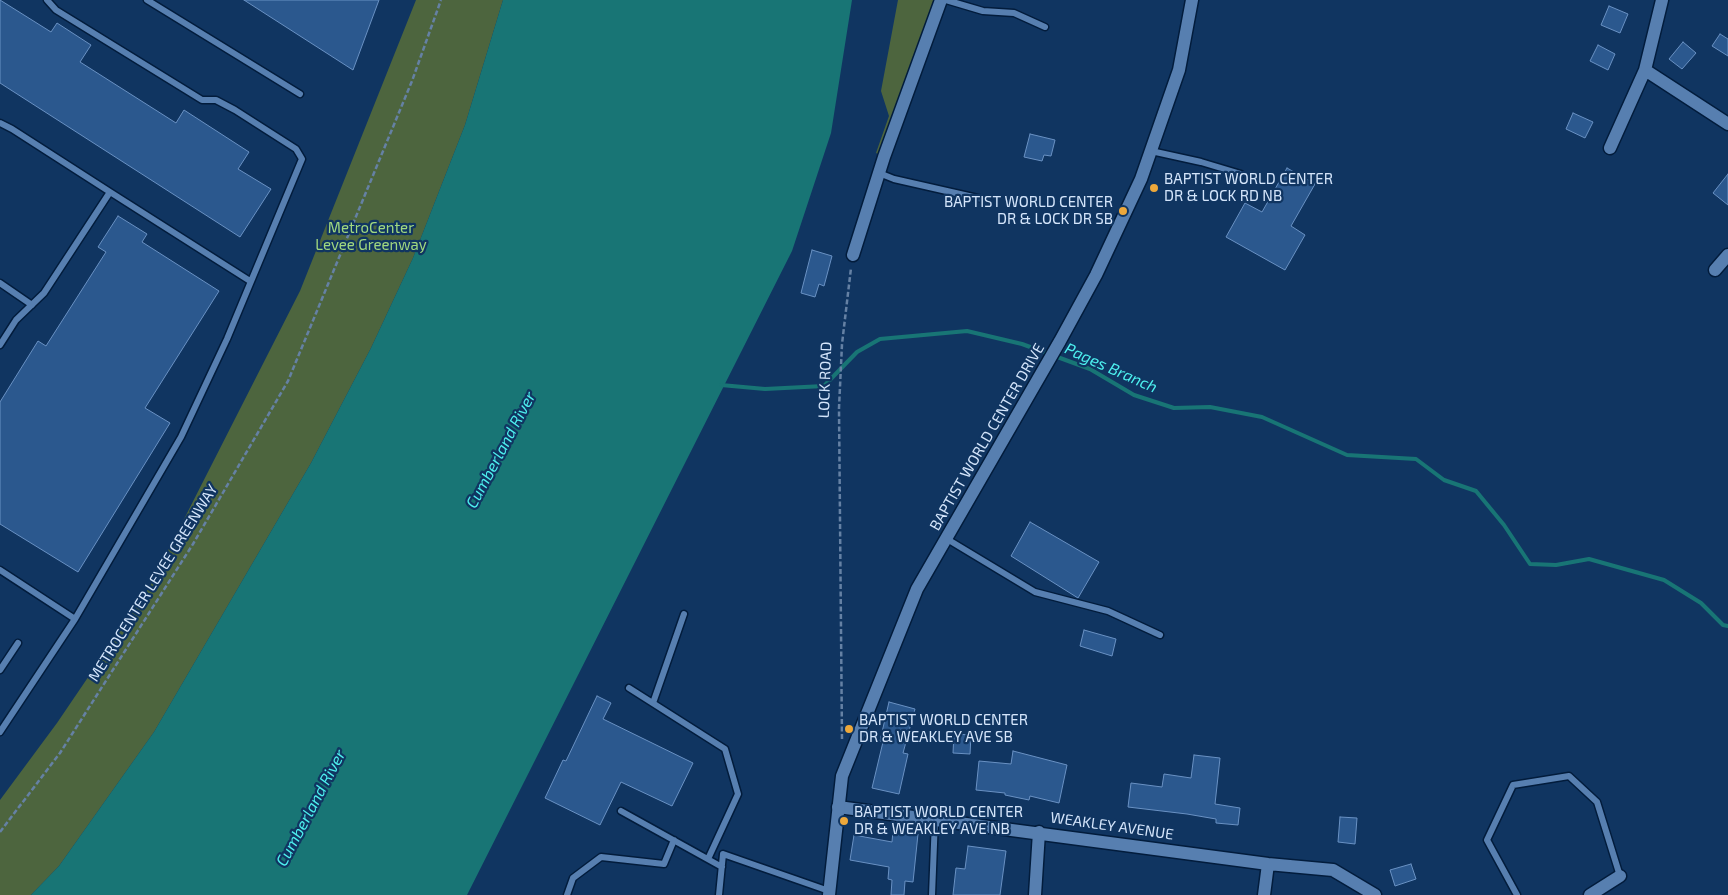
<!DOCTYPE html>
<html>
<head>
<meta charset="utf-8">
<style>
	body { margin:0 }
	canvas { display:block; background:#103561 }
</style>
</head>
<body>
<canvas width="1728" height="895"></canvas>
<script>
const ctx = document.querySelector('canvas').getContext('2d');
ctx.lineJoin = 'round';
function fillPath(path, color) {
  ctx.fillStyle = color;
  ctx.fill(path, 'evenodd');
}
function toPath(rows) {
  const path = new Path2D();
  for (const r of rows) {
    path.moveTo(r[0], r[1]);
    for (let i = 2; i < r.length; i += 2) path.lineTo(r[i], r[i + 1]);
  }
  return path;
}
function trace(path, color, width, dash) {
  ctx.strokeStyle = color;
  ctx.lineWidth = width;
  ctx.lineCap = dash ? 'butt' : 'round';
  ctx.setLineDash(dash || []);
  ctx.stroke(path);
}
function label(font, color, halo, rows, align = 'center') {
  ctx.font = font + ' "Exo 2",sans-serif';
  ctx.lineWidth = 4.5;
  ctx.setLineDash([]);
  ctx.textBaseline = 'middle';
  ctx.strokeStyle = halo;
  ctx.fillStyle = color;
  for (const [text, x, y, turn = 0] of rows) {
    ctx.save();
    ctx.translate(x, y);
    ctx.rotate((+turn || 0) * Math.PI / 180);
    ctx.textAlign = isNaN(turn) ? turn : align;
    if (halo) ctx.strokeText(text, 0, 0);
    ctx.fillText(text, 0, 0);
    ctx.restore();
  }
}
const green = toPath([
	[416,0,503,0,465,125,413,258,371,348,311,463,154,732,59,866,31,895,0,895,0,800,57,723,150,586,300,291],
	[898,0,941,0,884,157,876,153,889,116,881,91]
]);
const water = toPath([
	[503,0,852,0,831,133,792,251,467,895,31,895,59,866,154,732,311,463,371,348,413,258,465,125]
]);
const stream = toPath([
	[721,385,765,389,824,386,857,352,880,339,967,331,1022,344,1090,369,1134,395,1174,408,1210,407,1262,417,1347,455,1416,459,1444,480,1476,491,1504,525,1530,564,1556,565,1589,559,1664,580,1701,603,1723,625,1728,626]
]);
const building = toPath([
	[0,0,51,32,57,23,91,45,80,62,176,123,184,110,249,152,238,169,271,189,240,237,0,83,0,0],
	[244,0,379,0,353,70,244,0],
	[1609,6,1628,14,1620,33,1601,25,1609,6],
	[1720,34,1728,39,1728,56,1712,46,1720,34],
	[1683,42,1696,53,1682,69,1669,59,1683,42],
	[1598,45,1615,54,1608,70,1590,61,1598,45],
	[1573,113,1593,122,1585,138,1566,129,1573,113],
	[1030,134,1055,140,1051,156,1044,155,1042,161,1024,157,1030,134],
	[1287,168,1315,184,1291,226,1305,235,1285,270,1226,237,1245,203,1262,212,1287,168],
	[1728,174,1728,205,1713,193,1728,174],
	[118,216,147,234,142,242,219,291,145,408,170,423,78,572,0,524,0,402,38,341,46,346,106,252,98,247,118,216],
	[812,250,832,256,824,286,819,284,815,297,801,293,812,250],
	[1030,522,1099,562,1078,598,1011,556,1030,522],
	[1084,630,1116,639,1112,656,1080,646,1084,630],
	[597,696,611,703,603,719,693,763,672,806,621,782,600,825,545,798,563,760,566,761,597,696],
	[889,702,915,709,903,753,908,754,899,794,872,788,883,742,880,741,889,702],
	[954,734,971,735,970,754,953,753,954,734],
	[1013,751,1067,765,1059,803,1030,796,1029,800,1005,795,1005,793,976,790,979,761,1011,764,1013,751],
	[1194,755,1220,758,1215,804,1240,808,1238,825,1216,823,1216,819,1187,814,1128,807,1131,783,1162,787,1164,774,1191,778,1194,755],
	[1340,817,1357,818,1355,844,1338,842,1340,817],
	[893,831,918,834,913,882,905,881,904,895,891,895,892,880,888,879,889,867,850,860,854,835,892,842,893,831],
	[968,846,1006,851,1000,895,953,895,956,868,965,869,968,846],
	[1411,864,1416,879,1395,886,1390,870,1411,864]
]);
const path = toPath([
	[842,739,839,408,842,344,851,268],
	[0,832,60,753,193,544,288,381,412,81,441,0]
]);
const service = toPath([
	[147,0,300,94],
	[946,0,983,11,1014,13,1045,27],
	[0,123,12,129,110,192,44,293,16,320,0,345],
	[1151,151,1201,162,1241,174],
	[879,173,894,179,982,199],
	[110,192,250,281],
	[0,283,32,305],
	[947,539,1035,592,1108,611,1160,635],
	[0,570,75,619],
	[0,670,18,643],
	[629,688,725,749,738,794,708,859],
	[653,703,684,614],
	[0,732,75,619,181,437,227,339,302,159,296,149,235,110,216,100,202,100,56,10,47,0],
	[621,811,722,867],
	[567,895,573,878,601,857,664,864,674,840],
	[719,895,723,854,829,891],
	[932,895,935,819],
	[1517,895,1487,840,1513,785,1569,776,1597,802,1620,876]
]);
const minor = toPath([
	[1645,70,1728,124],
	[1610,148,1645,70,1662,0],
	[853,255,884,157,941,0],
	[1715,270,1728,255],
	[838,807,1268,864,1333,870,1375,895],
	[1035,895,1039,832],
	[1264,895,1268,864],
	[1590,895,1620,876]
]);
const tertiary = toPath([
	[829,895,842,776,917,589,1060,341,1096,275,1141,179,1179,70,1192,0]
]);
const markers = [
	[1154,188,5,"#eda83b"],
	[1123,211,5,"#eda83b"],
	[849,729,5,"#eda83b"],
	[844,821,5,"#eda83b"]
];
const poiNames = [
	["BAPTIST WORLD CENTER",1164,179],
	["DR & LOCK RD NB",1164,196],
	["BAPTIST WORLD CENTER",1113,202,"right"],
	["DR & LOCK DR SB",1113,219,"right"],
	["BAPTIST WORLD CENTER",859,720],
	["DR & WEAKLEY AVE SB",859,737],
	["BAPTIST WORLD CENTER",854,812],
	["DR & WEAKLEY AVE NB",854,829]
];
const parkNames = [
	["MetroCenter",371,228],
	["Levee Greenway",371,245]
];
const streetNames = [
	["LOCK ROAD",825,380,-88],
	["BAPTIST WORLD CENTER DRIVE",987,437,-60],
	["METROCENTER LEVEE GREENWAY",153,583,-58],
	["WEAKLEY AVENUE",1112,826,8]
];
const waterNames = [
	["Pages Branch",1111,368,24],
	["Cumberland River",501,450,-62],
	["Cumberland River",311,808,-62]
];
fillPath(green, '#4d653e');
fillPath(water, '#187575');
trace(stream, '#187575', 4);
fillPath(building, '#2b588e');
trace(building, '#6991c3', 1);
trace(service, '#021c3c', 9);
trace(minor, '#021c3c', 15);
trace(tertiary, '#021c3c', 15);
trace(path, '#6581a4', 2.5, [5, 2.5]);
trace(service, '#577fb0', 6);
trace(minor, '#577fb0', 12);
trace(tertiary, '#577fb0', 12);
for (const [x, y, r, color] of markers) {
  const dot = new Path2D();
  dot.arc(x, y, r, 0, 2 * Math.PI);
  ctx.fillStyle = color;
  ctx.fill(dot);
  trace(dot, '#103561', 2);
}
label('15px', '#d4e5fb', '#103561', poiNames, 'left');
label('15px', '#a1d87f', '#103561', parkNames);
label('15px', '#d4e5fb', '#103561', streetNames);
label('italic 16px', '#4df0ef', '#103561', waterNames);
</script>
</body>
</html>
